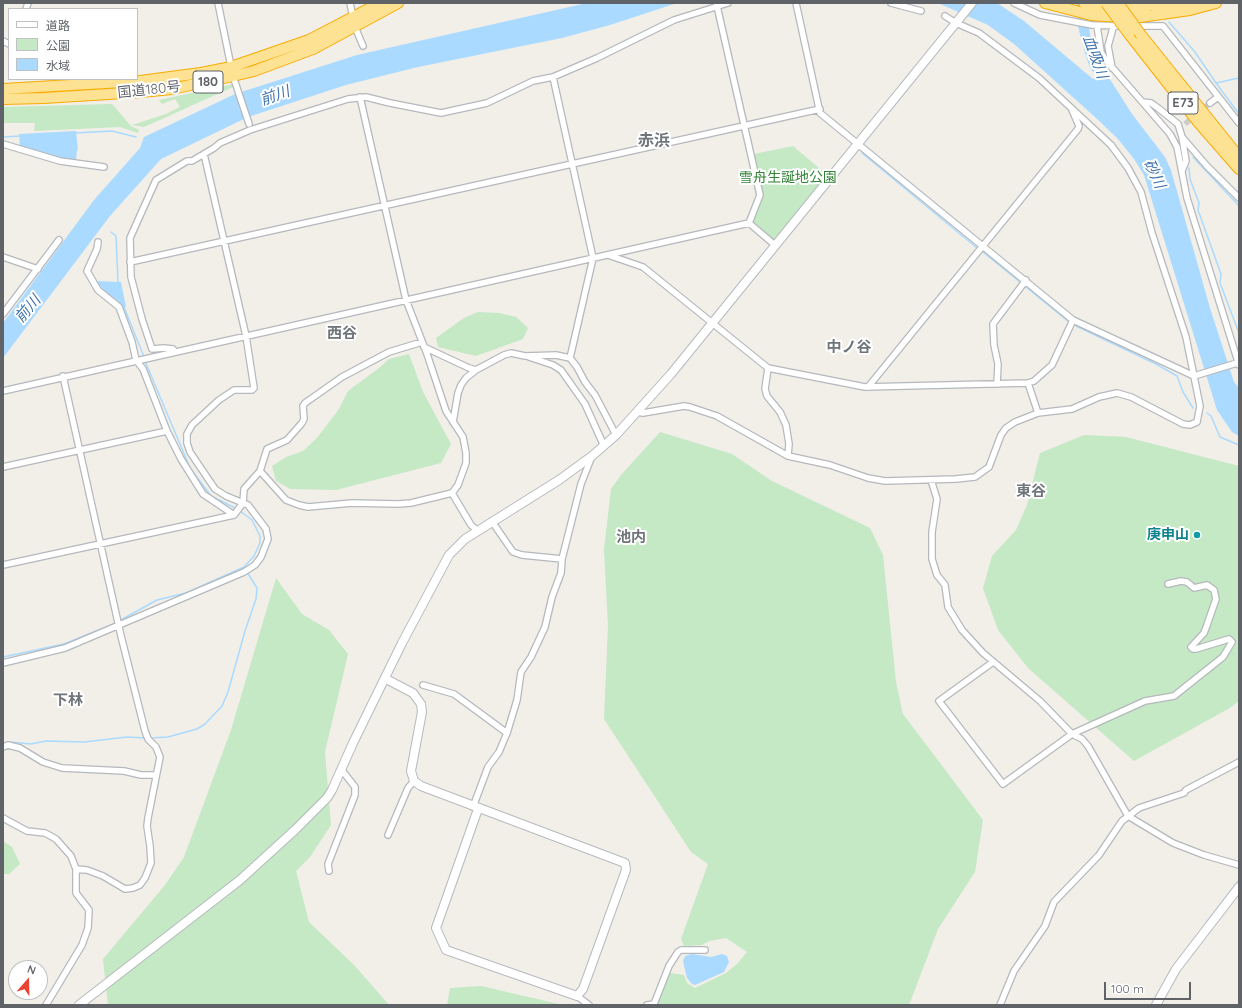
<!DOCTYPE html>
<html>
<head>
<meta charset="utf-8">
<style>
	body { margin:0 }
	#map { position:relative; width:1242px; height:1008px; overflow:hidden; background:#f1efe8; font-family:Quicksand,"Noto Sans JP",sans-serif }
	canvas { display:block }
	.frame { position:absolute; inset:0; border:4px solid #5f6368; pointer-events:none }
	.legend { position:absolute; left:8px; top:8px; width:130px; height:72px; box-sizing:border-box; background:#fff; border:1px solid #bfc1c3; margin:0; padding:5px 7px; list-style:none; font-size:12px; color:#5f6368 }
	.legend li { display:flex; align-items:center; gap:8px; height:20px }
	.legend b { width:20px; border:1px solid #bfc1c3 }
	.north { position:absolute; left:8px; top:960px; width:40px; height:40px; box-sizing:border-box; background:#fff; border:1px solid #bfc1c3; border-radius:50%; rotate:20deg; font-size:11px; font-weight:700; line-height:16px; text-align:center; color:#5f6368 }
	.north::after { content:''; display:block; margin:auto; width:14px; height:18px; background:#ea4335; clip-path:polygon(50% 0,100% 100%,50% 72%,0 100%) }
	.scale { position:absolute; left:1104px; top:982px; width:87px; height:18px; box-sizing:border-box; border:2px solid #5f6368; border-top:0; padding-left:5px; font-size:12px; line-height:14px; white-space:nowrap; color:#5f6368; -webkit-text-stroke:3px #fff; paint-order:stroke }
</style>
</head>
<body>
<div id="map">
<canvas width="1242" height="1008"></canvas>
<div class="frame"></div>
<ul class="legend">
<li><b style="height:5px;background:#fff"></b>道路</li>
<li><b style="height:11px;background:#c5e8c5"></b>公園</li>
<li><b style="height:11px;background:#aadaff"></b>水域</li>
</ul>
<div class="north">N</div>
<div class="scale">100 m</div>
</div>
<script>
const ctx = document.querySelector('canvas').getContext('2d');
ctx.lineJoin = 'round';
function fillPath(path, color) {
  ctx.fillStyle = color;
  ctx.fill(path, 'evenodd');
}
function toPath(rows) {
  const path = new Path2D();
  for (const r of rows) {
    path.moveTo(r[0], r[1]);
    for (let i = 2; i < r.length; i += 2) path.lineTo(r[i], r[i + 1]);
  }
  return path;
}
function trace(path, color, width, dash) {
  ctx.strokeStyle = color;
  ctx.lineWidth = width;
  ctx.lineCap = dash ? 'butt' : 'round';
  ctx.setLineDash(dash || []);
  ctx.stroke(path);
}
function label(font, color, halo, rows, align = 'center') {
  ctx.font = font + ' Quicksand,"Noto Sans JP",sans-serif';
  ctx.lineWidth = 4;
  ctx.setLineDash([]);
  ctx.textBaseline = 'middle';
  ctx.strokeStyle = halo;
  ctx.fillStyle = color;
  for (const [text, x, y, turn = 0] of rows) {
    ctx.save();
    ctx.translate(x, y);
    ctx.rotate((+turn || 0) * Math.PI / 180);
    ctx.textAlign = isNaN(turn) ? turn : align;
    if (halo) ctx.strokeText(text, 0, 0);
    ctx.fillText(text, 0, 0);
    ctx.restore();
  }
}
const green = toPath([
	[234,84,233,87,144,127,132,125,166,114,180,107,175,99,162,104,159,100],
	[112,104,131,126,139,130,138,133,120,127,34,131,35,123,3,123,3,107],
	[793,146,827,175,774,241,753,222,763,195,754,154],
	[478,312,499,313,516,317,528,328,523,339,476,356,438,347,436,338,464,318],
	[409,354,423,392,451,444,441,463,336,490,290,489,276,481,272,466,286,457,303,451,317,438,339,409,348,391,379,368,389,359],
	[660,432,732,454,772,481,870,528,883,555,896,682,903,714,983,820,975,872,938,929,909,1005,656,1005,670,973,684,975,687,983,695,988,726,973,737,964,747,952,726,938,709,941,702,945,684,946,681,939,708,864,691,852,604,719,608,626,604,549,611,489,621,475],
	[1084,435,1126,437,1239,466,1239,701,1228,709,1134,761,1028,668,998,630,983,588,992,556,1016,530,1027,505,1040,453],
	[276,578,302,614,329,630,348,654,325,752,331,825,310,857,296,871,309,922,355,966,389,1005,108,1005,103,959,165,885,184,857,231,730],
	[3,841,12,847,20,864,9,874,3,874],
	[481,986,563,1005,447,1005,450,988]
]);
const water = toPath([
	[587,3,677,3,610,25,562,38,418,67,346,85,248,117,161,159,110,216,3,358,3,323,94,200,140,148,144,137,235,94,357,55],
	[938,3,997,3,1024,21,1093,79,1095,77,1095,74,1090,68,1085,53,1078,26,1088,28,1095,52,1104,70,1132,114,1165,157,1171,170,1210,308,1234,382,1239,388,1239,436,1232,432,1217,410,1144,175,1134,159,1118,139,1096,118,1014,44,988,25],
	[76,131,78,150,77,150,76,160,60,158,20,146,19,134],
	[97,281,121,282,126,307,122,308,119,302,103,290],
	[692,954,711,957,722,954,727,956,729,962,724,972,695,985,692,984,687,978,683,961,685,956]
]);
const stream = toPath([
	[1169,22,1195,52,1216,83],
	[1239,78,1216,83,1239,114],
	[75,133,112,131,136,137],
	[3,137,21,136],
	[862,153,977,248],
	[1193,157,1239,206],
	[1189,168,1190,179,1199,203,1198,210,1221,274,1220,283,1239,333],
	[111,232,116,236,118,282],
	[983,252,1069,322],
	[124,307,144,357],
	[1076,326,1156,364,1177,376,1183,392,1193,408],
	[1239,337,1239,340],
	[145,361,190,468,211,496,237,509],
	[1207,413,1211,416,1220,437,1239,445],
	[119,621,157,600,186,593,244,567,254,556,260,543,260,536,252,520,240,511],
	[3,657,64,644,116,623],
	[150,738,168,737,197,729,205,724,222,706,228,692,245,631,256,599,257,588,247,572],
	[3,744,10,742,31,744,46,741,84,742,127,737,147,738],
	[1206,923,1239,880],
	[1152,1005,1170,972]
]);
const river = toPath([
	[1080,3,1085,34]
]);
const streetTunnel = toPath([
	[1185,124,1210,103]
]);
const street = toPath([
	[218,3,233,76,249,124],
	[350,3,355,27,363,46],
	[796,3,820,113,1073,320,1194,376,1237,363],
	[891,3,921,11],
	[1014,3,1040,15,1092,25,1123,26],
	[717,6,760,195,749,223],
	[26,9,28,3],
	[1097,26,1101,52,1105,59,1170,134,1177,147,1187,198,1239,365],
	[1133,26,1163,26,1239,123],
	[3,41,9,44],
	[1112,68,1108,46,1113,28],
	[553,77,593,258,570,358],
	[1143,102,1151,103,1158,108,1178,124,1182,137,1206,165,1239,198],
	[1210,103,1218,97],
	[3,144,60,161,104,167],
	[1182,171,1186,161,1182,137],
	[749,223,776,246],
	[98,242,97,249,87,271,98,290,119,307,132,342,136,360,143,369,167,431,181,459,203,494,234,515],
	[608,255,643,267,768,368,865,387,1028,383,1034,381,1052,365,1073,320],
	[3,257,38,269],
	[130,262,820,109],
	[3,314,59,240],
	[424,347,469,368,476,370,504,355,511,353,525,356,556,355,570,358,577,367,585,382,595,395,616,435],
	[174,351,173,349,164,348,152,349,142,319,131,277,130,238,156,180,187,161,192,161,214,148,220,143,250,130,348,99,366,97,390,103,441,113,487,103,533,81,553,77,597,58,674,20,728,3],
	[529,357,553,365,561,370,585,404,604,446],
	[768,368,765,389,767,396,780,412,786,425,789,444,788,456],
	[63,376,121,636,145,731,148,739,156,747,160,757,148,818,147,826,150,846,151,863,145,878,140,885,133,888,125,889,103,876,87,870,76,869],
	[1028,383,1038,413],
	[997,384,998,364,994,345,993,324,1026,280],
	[868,387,1078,129,1079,126,1072,110],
	[3,391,749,223],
	[637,412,643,413,684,406,690,407,717,416,788,456,830,465,868,478,885,481,956,479,975,477,989,467,1001,435,1006,428,1015,422,1038,413,1072,409,1099,397,1117,393,1131,397,1183,424,1190,425,1197,422,1200,406,1186,337,1152,233,1141,192,1128,168,1111,145,1039,78,979,33,956,23,945,16],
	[453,422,458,393,461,385,466,378,476,370],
	[3,467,167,431],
	[260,471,286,500,299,505,308,507,352,503,398,504,411,503,452,493,458,485,466,463,466,453,463,437,446,411,427,354,406,300,360,97],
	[931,480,937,499,932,532,932,559,937,575,945,585,948,607,962,630,983,653,1040,701,1072,734,1082,739,1088,746,1128,816,1173,843,1204,855,1239,865],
	[452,493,471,525,478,531],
	[493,523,513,552,522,555,562,559],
	[3,565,234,515,243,503,244,489,260,471,267,449,287,440,302,423,304,419,303,406,305,403,342,377,389,352,422,342],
	[993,662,939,701,1003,784,1072,734,1145,701,1174,696,1223,657,1232,642,1229,639,1196,649,1193,649,1191,647,1204,633,1207,625,1216,599,1214,590,1207,585,1194,588,1187,582,1181,581,1168,584],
	[3,663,65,648,244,572,255,565,261,557,268,539,266,529,248,505,226,496,215,489,190,452,187,443,187,434,192,425,219,400,234,390,252,390,254,388,246,336,204,154],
	[423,685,454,694,507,733],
	[3,747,8,745,20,748,43,762,62,768,124,771,141,775,156,775],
	[473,807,488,767,499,752,507,733,517,700,521,672,531,657,545,627,552,597,561,573,562,559,581,484,592,456],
	[3,818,27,831,45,833,56,839,71,856,76,869,76,893,89,910,88,928,82,945,46,1005],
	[388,835,408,788,414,781],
	[329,871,328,864,355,795,355,787,341,769],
	[577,996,589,1005],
	[647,1005,654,1004,669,966,678,952,681,950,705,950],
	[1000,1005,1014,971,1045,926,1054,902,1099,855,1122,821,1139,808,1184,793,1186,790,1239,762]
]);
const secondary = toPath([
	[386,679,413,693,421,704,422,712,411,771,414,781,421,786,625,863,626,870,583,989,577,996,446,950,436,928,478,809],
	[79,1005,240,880,296,829,327,798,332,790,353,743,402,643,449,555,465,539,559,480,592,456,616,435,671,374,972,3],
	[1156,1005,1176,969,1239,887]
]);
const highway = toPath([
	[1045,3,1091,15,1133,18,1190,10,1216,3],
	[1084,3,1116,10,1145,11],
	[1128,3,1153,5,1197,4],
	[1129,34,1198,122,1239,169],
	[1141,35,1239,157],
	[3,89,140,81,201,73,231,67,309,40,380,3],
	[3,99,44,98,141,92,172,89,233,76,254,71,313,49,398,3]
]);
const highwayBridge = toPath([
	[1106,3,1129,34],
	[1118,3,1141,35]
]);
const markers = [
	[1197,535,4,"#0f9aa8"]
];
const shields = [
	[208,82,30],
	[1183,103,30]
];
const shieldNames = [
	["180",208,82],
	["E73",1183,103]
];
const streetNames = [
	["国道180号",149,90,-6]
];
const parkNames = [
	["雪舟生誕地公園",788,178]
];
const cultureNames = [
	["庚申山",1189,535]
];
const waterNames = [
	["血吸川",1095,57,70],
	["前川",275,96,-20],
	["砂川",1154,174,65],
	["前川",28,309,-50]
];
const neighbourhoodNames = [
	["西谷",342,333],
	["中ノ谷",849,347],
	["東谷",1031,491],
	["池内",631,537],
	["下林",68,700]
];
const quarterNames = [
	["赤浜",654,141]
];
fillPath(green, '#c5e8c5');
fillPath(water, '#aadaff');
trace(stream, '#aadaff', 1.5);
trace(river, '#aadaff', 10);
trace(streetTunnel, '#ccccc8', 5.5, [5.5, 3]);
trace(street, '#b5b8bc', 8);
trace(secondary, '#b6babf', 10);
trace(highway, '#f9ab00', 12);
trace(street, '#fff', 5.5);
trace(secondary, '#fff', 8);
trace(highway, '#fde293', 10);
trace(highwayBridge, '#f9ab00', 12, []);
trace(highwayBridge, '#fde293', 10);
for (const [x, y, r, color] of markers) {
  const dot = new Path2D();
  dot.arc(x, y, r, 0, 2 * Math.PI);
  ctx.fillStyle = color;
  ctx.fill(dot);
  trace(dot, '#fff', 1.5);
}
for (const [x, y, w] of shields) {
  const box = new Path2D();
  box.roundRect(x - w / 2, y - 11, w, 22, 3);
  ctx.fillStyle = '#fff';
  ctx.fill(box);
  trace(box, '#5f6368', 1);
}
label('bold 13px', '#5f6368', null, shieldNames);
label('14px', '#5f6368', '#fff', streetNames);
label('14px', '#348238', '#fff', parkNames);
label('bold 14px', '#0d838f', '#fff', cultureNames, 'right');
label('italic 15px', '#4174aa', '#fff', waterNames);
label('bold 15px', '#70757a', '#fff', neighbourhoodNames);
label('bold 16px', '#70757a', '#fff', quarterNames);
</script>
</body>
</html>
